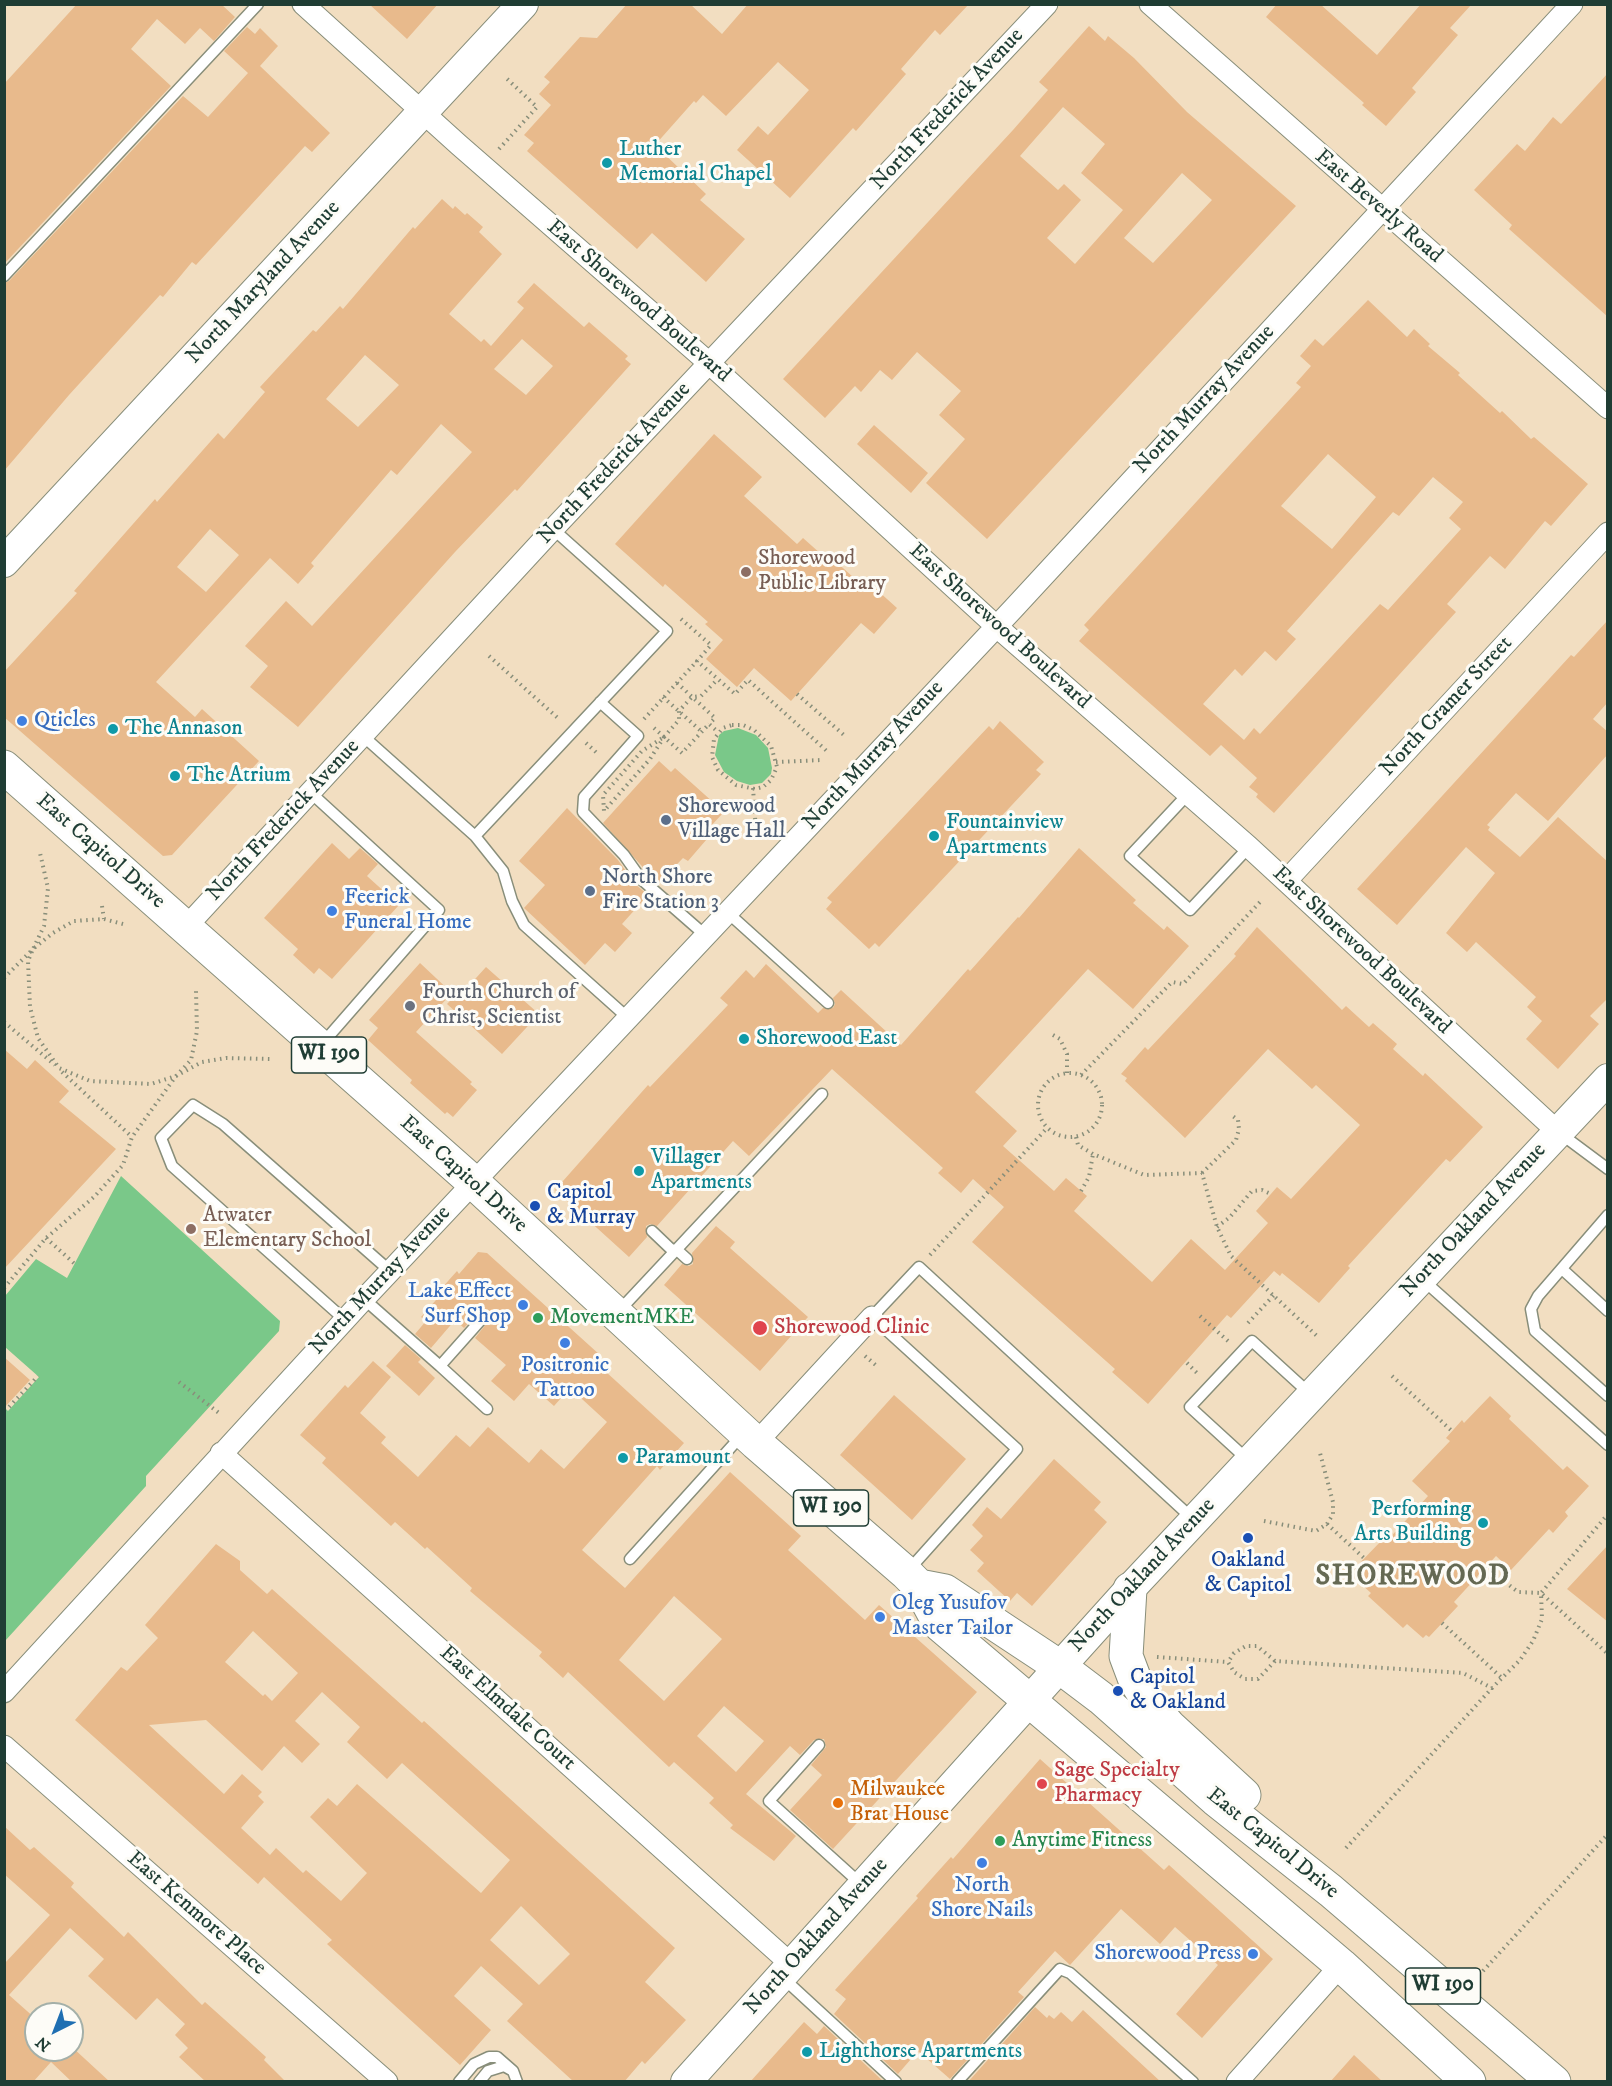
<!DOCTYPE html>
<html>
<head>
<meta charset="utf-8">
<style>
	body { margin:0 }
	#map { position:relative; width:1612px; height:2086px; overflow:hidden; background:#f2dec1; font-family:"IM FELL DW Pica",serif }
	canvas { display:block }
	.frame { position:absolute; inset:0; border:6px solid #1f3d34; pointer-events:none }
	.north { position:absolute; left:24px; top:2002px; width:60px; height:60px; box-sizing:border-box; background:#fdfcf7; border:2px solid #a4b0a9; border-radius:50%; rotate:222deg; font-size:16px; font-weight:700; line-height:24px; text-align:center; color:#1f3d34 }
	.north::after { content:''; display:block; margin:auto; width:21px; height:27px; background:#1f6fb2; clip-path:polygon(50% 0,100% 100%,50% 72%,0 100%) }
</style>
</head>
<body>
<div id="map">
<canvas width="1612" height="2086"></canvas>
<div class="frame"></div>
<div class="north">N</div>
</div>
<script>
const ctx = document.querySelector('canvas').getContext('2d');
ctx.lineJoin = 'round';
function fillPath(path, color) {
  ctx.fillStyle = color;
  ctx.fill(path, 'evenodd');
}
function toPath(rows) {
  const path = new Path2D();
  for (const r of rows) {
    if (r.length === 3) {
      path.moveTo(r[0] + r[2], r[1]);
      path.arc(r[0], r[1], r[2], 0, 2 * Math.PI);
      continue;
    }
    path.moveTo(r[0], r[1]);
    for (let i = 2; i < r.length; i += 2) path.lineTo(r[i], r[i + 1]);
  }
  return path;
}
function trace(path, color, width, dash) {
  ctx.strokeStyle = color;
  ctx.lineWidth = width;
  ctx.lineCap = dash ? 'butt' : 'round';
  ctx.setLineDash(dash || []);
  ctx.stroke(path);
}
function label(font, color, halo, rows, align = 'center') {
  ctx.font = font + ' "IM FELL DW Pica",serif';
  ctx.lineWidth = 6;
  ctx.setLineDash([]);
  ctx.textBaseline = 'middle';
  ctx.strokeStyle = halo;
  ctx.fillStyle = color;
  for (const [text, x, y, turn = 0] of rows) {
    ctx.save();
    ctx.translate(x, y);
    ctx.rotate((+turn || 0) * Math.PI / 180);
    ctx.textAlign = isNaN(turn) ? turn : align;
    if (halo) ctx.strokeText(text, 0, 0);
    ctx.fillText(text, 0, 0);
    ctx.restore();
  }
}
const green = toPath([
	[738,728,756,735,768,748,772,768,771,774,762,783,750,785,737,781,724,772,715,755,719,735,724,731],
	[121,1176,280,1321,279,1331,146,1476,146,1486,5,1641,5,1408,8,1411,39,1377,5,1347,5,1296,36,1259,67,1278]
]);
const building = toPath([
	[77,4,221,4,235,17,214,41,200,28,185,44,157,19,131,49,171,86,4,264,4,84],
	[369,4,438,4,407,39],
	[627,4,690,4,722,34,748,4,969,4,940,35,935,30,901,69,906,74,856,131,853,128,790,198,737,150,758,126,768,135,809,90,778,62,726,116,703,95,696,103,694,101,655,145,706,194,700,200,745,239,706,282,652,233,637,249,527,151,534,143,524,135,551,105,539,94,550,82,544,77,580,37,597,38],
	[1277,4,1320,4,1377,55,1421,4,1472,4,1450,28,1458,35,1412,88,1416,92,1386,126,1362,105,1364,103,1266,17],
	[1089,26,1105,41,1108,36,1134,58,1187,112,1296,206,987,539,926,483,965,439,939,415,961,391,917,352,892,380,880,370,861,392,855,386,825,418,783,379,1013,130,1048,90,1039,82],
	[1063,107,1105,144,1081,173,1123,210,1075,264,1047,238,1081,200,1064,184,1058,190,1020,156],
	[1182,173,1212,200,1153,263,1124,238],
	[247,27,255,34,260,28,278,46,260,66,330,133,312,152,305,146,196,265,192,262,163,297,160,295,69,395,4,471,4,283,9,281,183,96,208,117,248,73,224,51],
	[1608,73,1608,317,1509,229,1512,225,1474,190,1517,144,1525,151,1553,117,1561,124],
	[442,199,453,209,455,206,465,215,467,213,483,227,479,232,502,254,449,314,481,342,484,339,491,346,524,308,517,302,534,283,584,327,589,322,628,356,625,359,631,364,517,491,515,489,455,552,298,727,250,687,268,666,245,646,286,601,312,626,472,452,441,424,397,475,391,470,311,563,314,566,298,584,270,558,156,682,195,717,202,709,259,761,172,855,163,856,4,717,4,672,77,593,74,591,155,499,157,502,218,433,224,439,265,392,260,387,313,330,316,332,340,306,343,309,413,227,415,229],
	[522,339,553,366,526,395,494,369],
	[365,355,399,385,358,427,326,399],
	[210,529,239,555,206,592,177,567],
	[1368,300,1407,337,1414,329,1430,344,1428,346,1460,373,1458,375,1500,413,1502,411,1531,439,1534,437,1588,484,1551,526,1545,521,1505,569,1490,556,1447,604,1456,612,1274,813,1256,797,1258,794,1249,787,1257,778,1221,745,1210,756,1079,641,1089,630,1084,625,1301,387,1296,383,1311,366,1300,356,1315,339,1323,346],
	[1328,454,1376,497,1332,549,1281,506],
	[1433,477,1463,502,1449,518,1461,529,1388,610,1380,604,1260,734,1254,728,1244,740,1203,704,1235,669,1242,676,1265,651,1276,661,1296,639,1287,631,1393,512,1399,516],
	[874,425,928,473,911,493,857,444],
	[714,434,762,477,744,496,797,544,803,538,830,562,833,559,863,586,867,581,897,608,874,634,861,623,791,701,754,668,737,687,706,659,723,640,705,624,708,622,665,584,663,587,615,544],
	[1608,620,1608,702,1593,719,1608,732,1608,754,1548,821,1516,793,1487,825,1490,827,1488,830,1520,857,1558,817,1608,862,1608,998,1590,1016,1599,1024,1558,1069,1526,1039,1542,1021,1527,1007,1536,997,1476,942,1467,952,1446,933,1495,873,1466,847,1397,925,1357,889,1571,655,1574,657],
	[1000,721,1044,762,1036,770,1041,774,879,947,875,943,869,949,826,909,832,902,827,898,989,726,993,730],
	[659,761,671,772,675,768,724,812,709,828,713,832,688,861,683,858,658,884,603,823],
	[567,808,618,860,635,884,648,895,622,924,632,933,615,952,605,943,585,965,524,908,545,885,519,861],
	[332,843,349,859,360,848,378,864,367,876,399,905,332,979,319,968,314,974,293,955,298,949,264,918],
	[1079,848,1136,900,1133,903,1164,930,1167,926,1189,946,1133,1009,1088,969,975,1092,1017,1131,1003,1146,1054,1191,1066,1178,1087,1196,1074,1211,1152,1282,1191,1239,1225,1270,1268,1223,1256,1211,1277,1187,1291,1199,1360,1125,1316,1085,1312,1089,1268,1049,1185,1138,1125,1081,1127,1078,1121,1074,1145,1047,1148,1050,1236,956,1234,954,1257,927,1342,1010,1346,1006,1369,1027,1373,1023,1397,1044,1393,1049,1423,1076,1425,1073,1483,1127,1450,1162,1446,1159,1348,1266,1350,1268,1319,1303,1282,1273,1280,1276,1274,1271,1231,1318,1227,1315,1148,1404,1112,1372,1115,1369,972,1242,1004,1207,973,1179,961,1193,938,1173,943,1168,832,1069,749,1156,733,1141,657,1226,650,1224,646,1226,647,1237,629,1257,555,1190,648,1085,650,1087,728,1005,720,998,746,970,754,978,766,964,818,1013,823,1008,833,1008,835,1004,833,998,841,990,901,1045,968,969,970,971,1018,917,1019,918],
	[420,963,452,993,416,1032,472,1082,470,1084,477,1090,453,1117,447,1112,445,1114,410,1083,412,1080,368,1040,378,1028,369,1020],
	[486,967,539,1014,502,1054,447,1004,463,987,466,989],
	[4,1049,27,1069,35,1060,69,1091,59,1102,116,1149,4,1269],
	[716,1226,735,1242,730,1248,808,1317,760,1371,664,1285,682,1264,689,1266,693,1264,692,1253],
	[478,1252,487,1253,600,1355,594,1361,684,1443,660,1470,657,1466,582,1550,600,1566,625,1588,730,1472,801,1536,788,1550,865,1620,879,1605,977,1692,833,1849,790,1810,822,1775,811,1765,826,1747,824,1739,814,1740,800,1755,790,1746,746,1794,796,1836,774,1861,730,1828,733,1825,709,1803,714,1798,674,1762,669,1767,568,1672,563,1678,539,1656,542,1652,470,1591,472,1588,427,1547,425,1549,395,1522,391,1526,322,1463,326,1458,300,1435,345,1385,348,1388,373,1361,391,1377,360,1413,386,1437,381,1443,418,1477,456,1435,470,1447,488,1427,529,1463,541,1449,564,1469,607,1422,570,1388,554,1406,529,1384,514,1401,491,1381,506,1365,475,1338,487,1323,487,1318,482,1314,475,1316,464,1328,455,1320,431,1348,415,1334,426,1321,421,1317,443,1292,440,1290,457,1271,459,1274],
	[674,1596,722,1639,664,1701,619,1660],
	[724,1706,764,1741,736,1772,697,1736],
	[405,1345,421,1359,418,1362,435,1378,419,1396,386,1366],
	[4,1357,30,1380,4,1408],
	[894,1395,966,1459,912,1520,840,1455],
	[1490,1396,1511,1416,1509,1419,1563,1470,1567,1466,1589,1486,1565,1512,1568,1516,1553,1533,1549,1529,1511,1570,1496,1556,1454,1602,1458,1606,1429,1637,1426,1635,1423,1638,1407,1624,1403,1628,1368,1596,1371,1593,1352,1576,1356,1572,1354,1569,1383,1539,1386,1542,1428,1496,1412,1481,1450,1441,1446,1438,1462,1420,1464,1423],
	[1054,1459,1101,1502,1094,1510,1107,1522,1032,1606,1017,1593,1010,1601,977,1571,984,1563,970,1550,983,1536,972,1525,987,1507,1001,1519],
	[216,1544,240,1561,240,1570,267,1594,272,1589,422,1723,424,1721,675,1948,645,1982,686,2020,645,2064,642,2061,624,2082,574,2082,507,2021,523,2004,481,1966,454,1996,491,2030,460,2065,327,1944,332,1940,264,1877,258,1884,75,1720,121,1667,127,1671,158,1638,145,1625],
	[253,1631,298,1673,272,1701,265,1694,263,1696,225,1662],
	[322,1692,360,1727,347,1742,387,1779,402,1763,510,1860,481,1893,357,1784,337,1806,328,1798,310,1817,367,1873,341,1901,306,1870,303,1873,276,1848,270,1855,241,1828,264,1802,258,1796,262,1792,242,1774,224,1794,149,1725,206,1720,262,1771,284,1746,302,1763,320,1744,295,1721],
	[521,1906,570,1954,539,1985,490,1940],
	[1608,1545,1608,1622,1567,1589],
	[1040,1759,1164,1870,1169,1865,1273,1959,1202,2038,1176,2014,1218,1965,1175,1927,1160,1944,1121,1909,1070,1965,1055,1951,1018,1992,1024,1997,950,2079,918,2051,898,2074,834,2014,846,1999,835,1990,918,1898,916,1896,951,1857,953,1859],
	[4,1826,30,1850,34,1847,74,1883,71,1887,124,1937,128,1932,202,2005,205,2002,243,2036,266,2057,264,2060,286,2082,206,2082,179,2057,188,2048,175,2035,185,2024,157,1998,136,2020,88,1976,104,1959,70,1928,9,1995,36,2019,36,2050,72,2052,72,2047,110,2082,72,2082,51,2062,33,2082,4,2082,4,1964,50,1915,4,1874],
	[1035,2007,1047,2018,1049,2015,1054,2019,1061,2012,1072,2022,1083,2010,1161,2082,968,2082],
	[804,2022,817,2034,824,2026,884,2082,750,2082],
	[1354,2055,1383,2082,1330,2082]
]);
const path = toPath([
	[499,149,537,107,505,77],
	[681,619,711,645,697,661,735,694,748,680,829,753],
	[489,656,560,720],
	[677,683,715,718,709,724],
	[797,694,845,736],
	[663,697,702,732],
	[644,719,697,661],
	[732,725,743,725,754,730,771,746,777,767,771,780,763,787,755,789,736,785,718,770,712,757,714,739,723,728,732,725],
	[654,728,682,753,709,724,718,732],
	[664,737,650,759,604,811,603,795,642,751,664,737],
	[664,737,679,720,679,711,692,697,701,696,718,679],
	[586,743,598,754],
	[776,762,822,760],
	[753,788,756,831],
	[102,906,104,919],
	[123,924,104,919,74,921,53,933,33,949,28,961,30,1007,38,1038,59,1068,90,1081,151,1084,176,1076,191,1060,197,1031,196,991],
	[4,978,33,949,44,926,48,888,40,853],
	[4,1022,55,1065],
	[1053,1035,1060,1039,1067,1054,1067,1074],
	[62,1072,132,1137],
	[1070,1105,32],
	[1081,1075,1172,982,1183,984,1260,902],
	[1076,1137,1078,1145,1093,1154,1144,1175,1202,1173,1217,1227,1231,1256,1317,1336],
	[1202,1173,1236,1140,1239,1129,1238,1120,1230,1114],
	[1081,1191,1089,1177,1093,1154],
	[1217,1227,1230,1217,1252,1191,1262,1190,1271,1194],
	[46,1238,77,1266],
	[930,1255,1047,1128],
	[4,1288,46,1238,94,1197,123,1165,132,1137,176,1076,202,1062,226,1058,271,1059],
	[1200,1316,1228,1341],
	[1248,1323,1274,1295],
	[865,1356,878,1367],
	[1187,1363,1197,1373],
	[1392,1376,1452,1431],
	[179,1382,219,1413],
	[4,1404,9,1407,38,1376],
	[1264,1521,1316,1531,1327,1524,1333,1514,1333,1502,1320,1453],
	[1327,1524,1364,1558],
	[1486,1567,1518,1592,1541,1593,1608,1654],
	[1442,1623,1502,1678],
	[1157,1657,1228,1662],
	[1275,1661,1258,1679,1245,1679,1234,1672,1228,1662,1234,1653,1246,1646,1257,1646,1275,1661,1463,1673,1492,1688,1520,1660,1533,1641,1542,1619,1541,1593,1608,1514],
	[1346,1848,1492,1688],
	[1483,1971,1608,1834]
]);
const lane = toPath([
	[4,276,258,4],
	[600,702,638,736,584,797,583,812,624,855,641,879,705,935],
	[363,736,475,836,503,871,512,901,524,925,628,1018],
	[311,793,439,910,322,1044],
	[1188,794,1130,856,1190,910,1249,847],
	[475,836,667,631,553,529],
	[727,912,828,1003],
	[1561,1134,1608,1169],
	[1608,1215,1538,1296,1531,1309,1535,1331,1608,1396],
	[652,1231,674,1252],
	[676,1249,687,1259],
	[1562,1269,1608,1311],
	[1423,1280,1608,1445],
	[364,1299,440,1366,480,1321],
	[618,1312,822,1094],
	[345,1320,172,1166,161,1138,193,1105,223,1124,390,1271],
	[440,1366,487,1409],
	[1249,1461,1190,1407,1252,1341,1309,1393],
	[630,1559,742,1435],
	[907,1572,1017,1449,872,1317,919,1267,1194,1520],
	[819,1745,769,1801,862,1885],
	[782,1977,896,2082],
	[459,2082,474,2064,489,2057,497,2057,513,2071],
	[479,2082,488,2071,504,2066,513,2071,517,2082],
	[957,2082,1060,1969,1070,1973,1193,2082]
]);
const street = toPath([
	[303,4,459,145,709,363,996,626,1249,847,1558,1132],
	[1150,4,1608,408],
	[1286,881,1608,533],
	[186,927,553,529,1047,4],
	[756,1443,872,1317],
	[221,1453,792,1965],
	[4,1692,364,1299,1013,609,1572,4],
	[4,1746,387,2082],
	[1237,2082,1341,1965]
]);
const secondary = toPath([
	[4,562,523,4],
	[686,2082,1130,1589,1608,1079]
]);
const primary = toPath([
	[4,767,473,1182,756,1443,906,1573,919,1586,940,1625,1341,1965,1469,2082],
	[919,1586,945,1591,1060,1667,1101,1698,1215,1799,1331,1891,1554,2082],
	[1130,1589,1126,1656,1135,1680,1150,1704,1170,1727,1244,1795]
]);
const markers = [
	[607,163,6,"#0f9aa8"],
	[746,572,6,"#8d6e63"],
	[22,721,6,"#3f7fe0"],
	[113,729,6,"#0f9aa8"],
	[175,776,6,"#0f9aa8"],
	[666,820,6,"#5c6f8a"],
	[934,836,6,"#0f9aa8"],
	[590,891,6,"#5c6f8a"],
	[332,911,6,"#3f7fe0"],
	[410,1006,6,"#6b7280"],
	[744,1039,6,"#0f9aa8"],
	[639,1171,6,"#0f9aa8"],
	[535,1206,6,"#1a4fb4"],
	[191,1229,6,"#8d6e63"],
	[523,1305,6,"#3f7fe0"],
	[538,1318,6,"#2e9e5b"],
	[760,1328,8,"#e0444e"],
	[565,1343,6,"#3f7fe0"],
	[623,1458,6,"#0f9aa8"],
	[1483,1523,6,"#0f9aa8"],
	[1248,1538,6,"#1a4fb4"],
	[880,1617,6,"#3f7fe0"],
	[1118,1691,6,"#1a4fb4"],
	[1042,1784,6,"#e0444e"],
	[838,1803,6,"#e8710a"],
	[1000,1841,6,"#2e9e5b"],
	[982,1863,6,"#3f7fe0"],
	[1253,1954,6,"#3f7fe0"],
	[807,2052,6,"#0f9aa8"]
];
const shields = [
	[329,1055,75],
	[831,1508,75],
	[1443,1986,75]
];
const shieldNames = [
	["WI 190",329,1055],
	["WI 190",831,1508],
	["WI 190",1443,1986]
];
const streetNames = [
	["North Frederick Avenue",948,110,-47],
	["East Beverly Road",1378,207,41],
	["North Maryland Avenue",264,283,-47],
	["East Shorewood Boulevard",638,302,41],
	["North Murray Avenue",1205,400,-47],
	["North Frederick Avenue",615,464,-47],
	["East Shorewood Boulevard",999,627,42],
	["North Cramer Street",1447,707,-47],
	["North Murray Avenue",874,756,-47],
	["North Frederick Avenue",284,821,-47],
	["East Capitol Drive",100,852,41],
	["East Shorewood Boulevard",1361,951,43],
	["East Capitol Drive",463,1175,42],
	["North Oakland Avenue",1474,1221,-47],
	["North Murray Avenue",381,1281,-47],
	["North Oakland Avenue",1143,1576,-47],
	["East Elmdale Court",507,1709,42],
	["East Capitol Drive",1272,1844,39],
	["East Kenmore Place",196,1914,41],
	["North Oakland Avenue",817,1937,-48]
];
const cultureNames = [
	["Luther",619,150],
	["Memorial Chapel",619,175],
	["The Annason",125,729],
	["The Atrium",187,776],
	["Fountainview",946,823],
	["Apartments",946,848],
	["Shorewood East",756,1039],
	["Villager",651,1158],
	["Apartments",651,1183],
	["Paramount",635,1458],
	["Performing",1471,1510,"right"],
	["Arts Building",1471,1535,"right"],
	["Lighthorse Apartments",819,2052]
];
const educationNames = [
	["Shorewood",758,559],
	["Public Library",758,584],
	["Atwater",203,1216],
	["Elementary School",203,1241]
];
const shopNames = [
	["Qticles",34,721],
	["Feerick",344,898],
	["Funeral Home",344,923],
	["Lake Effect",511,1292,"right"],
	["Surf Shop",511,1317,"right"],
	["Positronic",565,1366,"center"],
	["Tattoo",565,1391,"center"],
	["Oleg Yusufov",892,1604],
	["Master Tailor",892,1629],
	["North",982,1886,"center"],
	["Shore Nails",982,1911,"center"],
	["Shorewood Press",1241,1954,"right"]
];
const serviceNames = [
	["Shorewood",678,807],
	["Village Hall",678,832],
	["North Shore",602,878],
	["Fire Station 3",602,903]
];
const worshipNames = [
	["Fourth Church of",422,993],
	["Christ, Scientist",422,1018]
];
const transitNames = [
	["Capitol",547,1193],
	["& Murray",547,1218],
	["Oakland",1248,1561,"center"],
	["& Capitol",1248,1586,"center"],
	["Capitol",1130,1678],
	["& Oakland",1130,1703]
];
const leisureNames = [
	["MovementMKE",550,1318],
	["Anytime Fitness",1012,1841]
];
const healthNames = [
	["Shorewood Clinic",774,1328],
	["Sage Specialty",1054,1771],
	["Pharmacy",1054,1796]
];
const foodNames = [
	["Milwaukee",850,1790],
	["Brat House",850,1815]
];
const districtNames = [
	["SHOREWOOD",1413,1578]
];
fillPath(green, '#7ac889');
fillPath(building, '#e8ba8c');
trace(lane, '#888e7a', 13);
trace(street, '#888e7a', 23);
trace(secondary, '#888e7a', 32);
trace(primary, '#888e7a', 35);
trace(path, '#888e7a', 4, [1.5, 4.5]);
trace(lane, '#fff', 10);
trace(street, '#fff', 21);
trace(secondary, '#fff', 30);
trace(primary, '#fff', 33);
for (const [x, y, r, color] of markers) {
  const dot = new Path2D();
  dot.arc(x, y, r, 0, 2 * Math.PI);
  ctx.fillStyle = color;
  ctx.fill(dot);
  trace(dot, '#fdfcf7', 2);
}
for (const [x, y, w] of shields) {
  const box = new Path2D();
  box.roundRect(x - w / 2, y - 18, w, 36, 4.5);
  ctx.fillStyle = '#fdfcf7';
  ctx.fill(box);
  trace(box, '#1f3d34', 1.5);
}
label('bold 21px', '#1f3d34', null, shieldNames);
label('22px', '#1f3d34', '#fdfcf7', streetNames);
label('22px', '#0d838f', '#fdfcf7', cultureNames, 'left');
label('22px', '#785e54', '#fdfcf7', educationNames, 'left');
label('22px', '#366cbe', '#fdfcf7', shopNames, 'left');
label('22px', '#4e5e75', '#fdfcf7', serviceNames, 'left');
label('22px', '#5b616d', '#fdfcf7', worshipNames, 'left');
label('22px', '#164399', '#fdfcf7', transitNames, 'left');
label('22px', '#27864d', '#fdfcf7', leisureNames, 'left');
label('22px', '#be3a42', '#fdfcf7', healthNames, 'left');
label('22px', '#c56008', '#fdfcf7', foodNames, 'left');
ctx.letterSpacing = '1.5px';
label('bold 28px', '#656953', '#fdfcf7', districtNames);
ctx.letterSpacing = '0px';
</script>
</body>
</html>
